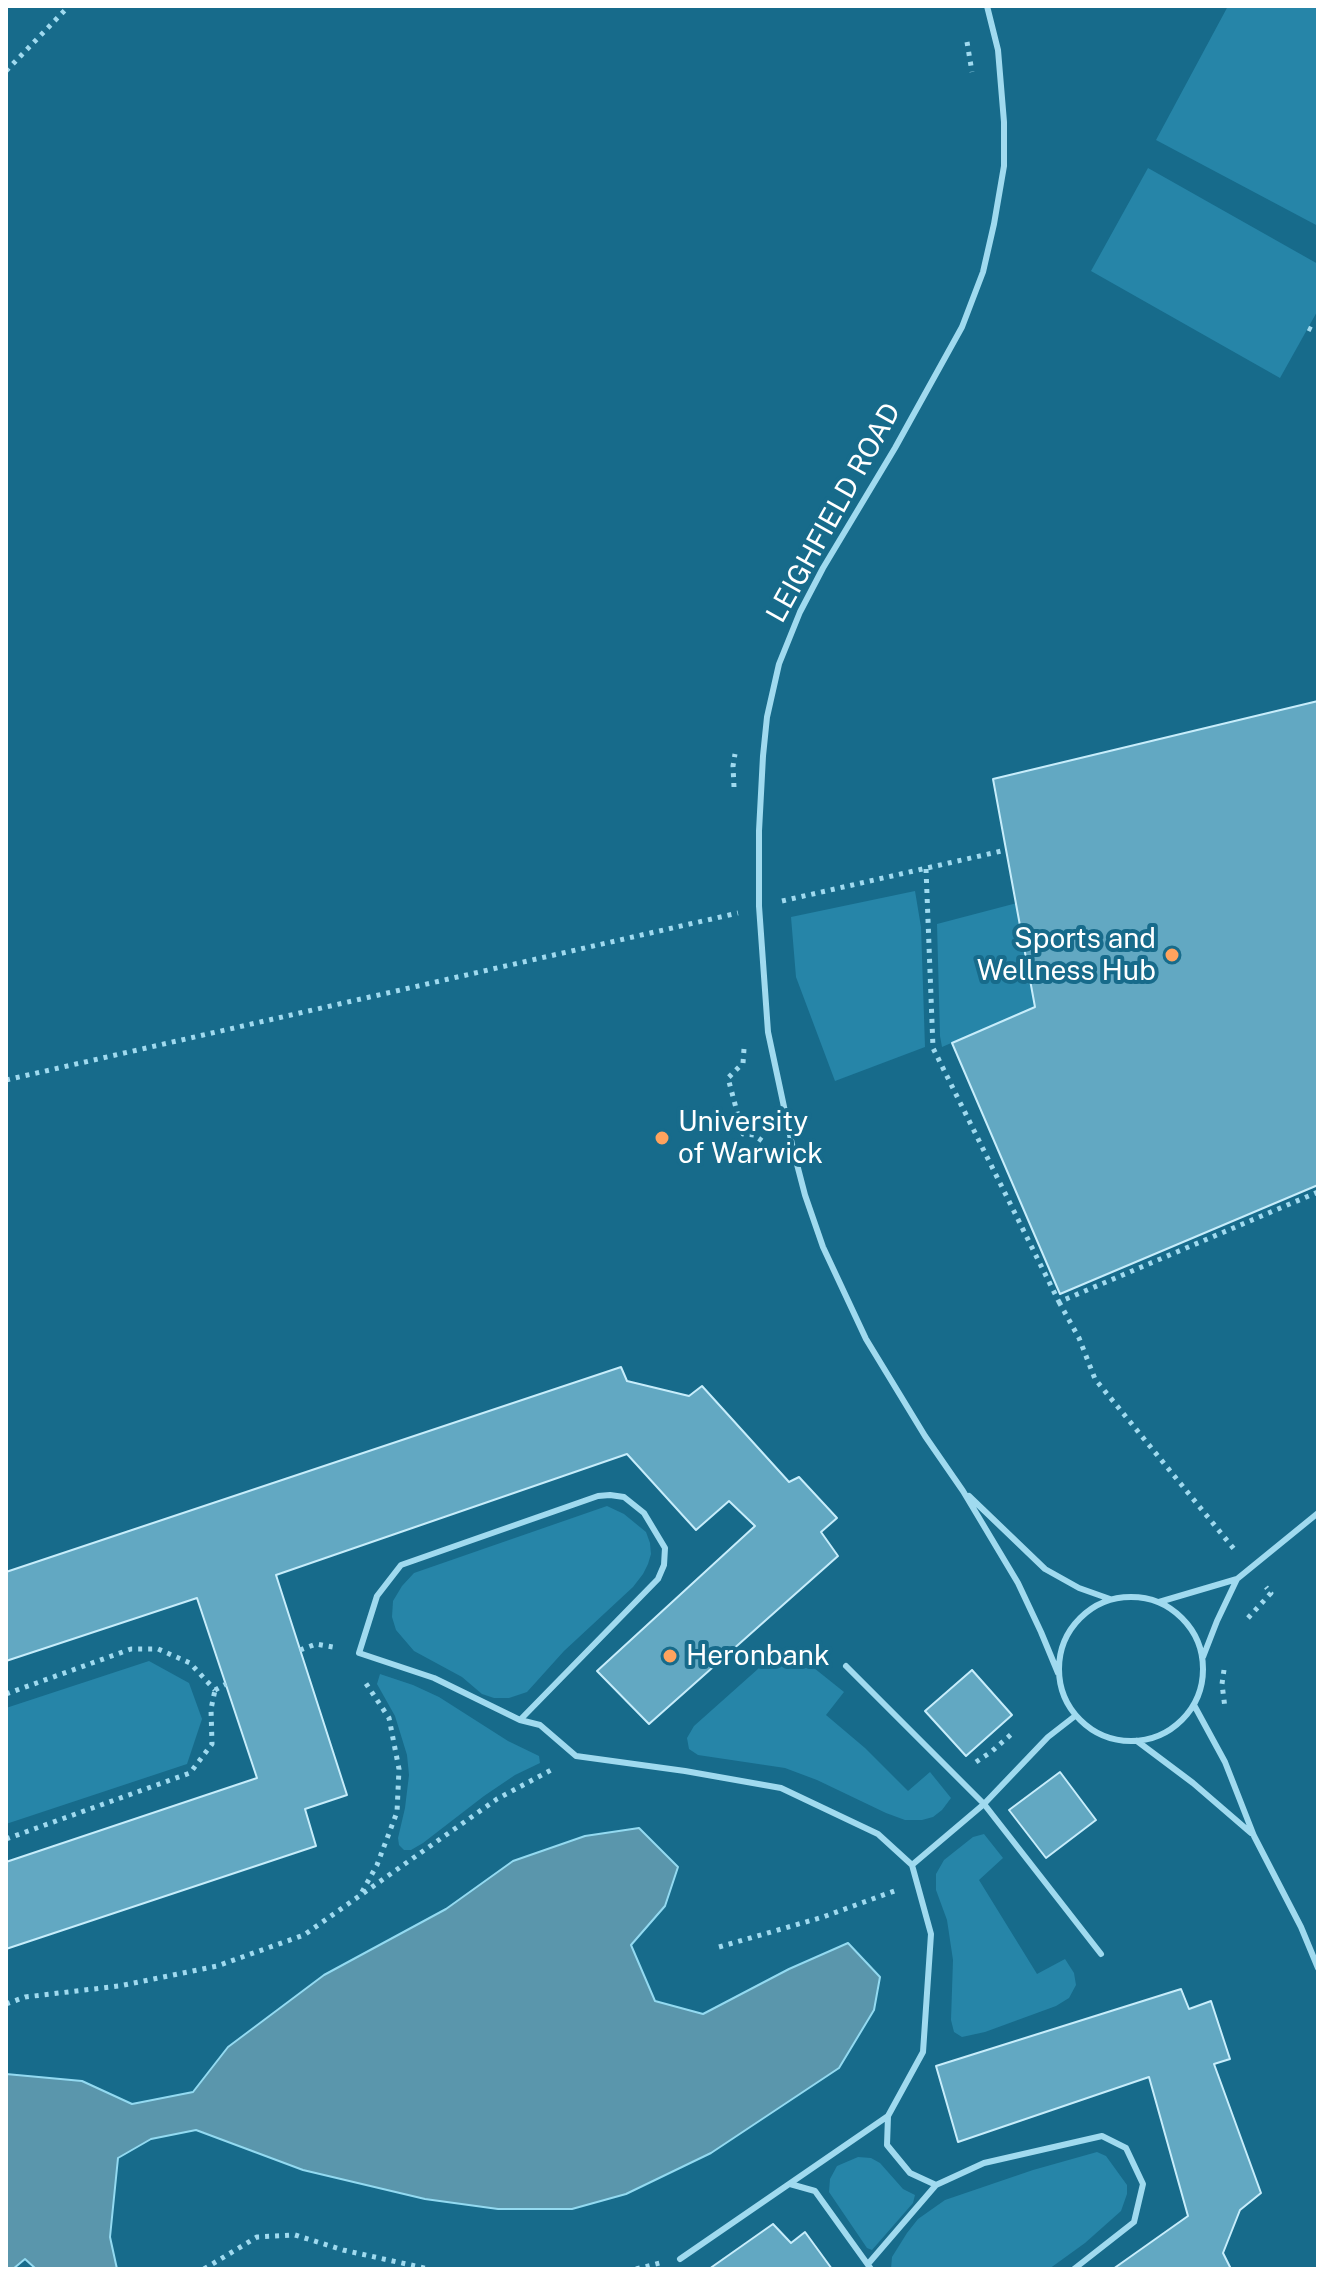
<!DOCTYPE html>
<html>
<head>
<meta charset="utf-8">
<style>
	body { margin:0 }
	#map { position:relative; width:1324px; height:2275px; overflow:hidden; background:#176b8b; font-family:"Public Sans",sans-serif }
	canvas { display:block }
	.frame { position:absolute; inset:0; border:8px solid #fff; pointer-events:none }
</style>
</head>
<body>
<div id="map">
<canvas width="1324" height="2275"></canvas>
<div class="frame"></div>
</div>
<script>
const ctx = document.querySelector('canvas').getContext('2d');
ctx.lineJoin = 'round';
function fillPath(path, color) {
  ctx.fillStyle = color;
  ctx.fill(path, 'evenodd');
}
function toPath(rows) {
  const path = new Path2D();
  for (const r of rows) {
    if (r.length === 3) {
      path.moveTo(r[0] + r[2], r[1]);
      path.arc(r[0], r[1], r[2], 0, 2 * Math.PI);
      continue;
    }
    path.moveTo(r[0], r[1]);
    for (let i = 2; i < r.length; i += 2) path.lineTo(r[i], r[i + 1]);
  }
  return path;
}
function trace(path, color, width, dash) {
  ctx.strokeStyle = color;
  ctx.lineWidth = width;
  ctx.lineCap = dash ? 'butt' : 'round';
  ctx.setLineDash(dash || []);
  ctx.stroke(path);
}
function label(font, color, halo, rows, align = 'center') {
  ctx.font = font + ' "Public Sans",sans-serif';
  ctx.lineWidth = 8;
  ctx.setLineDash([]);
  ctx.textBaseline = 'middle';
  ctx.strokeStyle = halo;
  ctx.fillStyle = color;
  for (const [text, x, y, turn = 0] of rows) {
    ctx.save();
    ctx.translate(x, y);
    ctx.rotate((+turn || 0) * Math.PI / 180);
    ctx.textAlign = isNaN(turn) ? turn : align;
    if (halo) ctx.strokeText(text, 0, 0);
    ctx.fillText(text, 0, 0);
    ctx.restore();
  }
}
const green = toPath([
	[1228,6,1318,6,1318,226,1156,140],
	[1148,168,1318,264,1318,310,1280,378,1091,271],
	[915,891,921,927,925,1047,835,1081,796,977,791,917],
	[1017,903,1035,1007,942,1047,940,1036,937,924],
	[607,1506,624,1514,646,1532,650,1543,651,1554,648,1564,643,1574,633,1587,564,1651,527,1692,509,1698,494,1698,482,1694,462,1677,414,1651,396,1630,392,1617,393,1601,402,1586,414,1573],
	[787,1650,799,1656,844,1692,826,1715,865,1748,908,1791,930,1772,951,1798,942,1810,933,1817,922,1820,905,1820,886,1813,817,1780,785,1768,698,1755,689,1749,687,1738,694,1726,777,1652],
	[149,1661,189,1683,202,1719,187,1764,6,1824,6,1708],
	[380,1674,413,1685,439,1697,508,1741,539,1756,540,1763,515,1775,484,1796,423,1843,411,1850,404,1850,399,1845,398,1838,405,1808,409,1775,407,1755,395,1716,377,1684],
	[984,1834,1003,1858,979,1880,1037,1974,1065,1959,1074,1973,1076,1985,1069,1998,1056,2006,985,2032,962,2037,954,2032,951,2020,953,1960,947,1920,936,1890,936,1874,944,1860,973,1837],
	[1097,2152,1106,2156,1127,2185,1127,2194,1121,2211,1085,2243,1049,2269,891,2269,892,2257,907,2233,918,2219,945,2200,1033,2170],
	[858,2157,871,2158,880,2163,903,2189,915,2195,913,2203,872,2250,867,2248,829,2192,830,2179,837,2166]
]);
const water = toPath([
	[639,1828,678,1867,665,1906,631,1945,655,2001,703,2014,789,1969,848,1943,880,1977,874,2010,839,2068,711,2153,626,2194,572,2209,498,2209,425,2199,303,2170,196,2130,151,2139,118,2158,110,2237,117,2269,36,2269,25,2259,13,2269,6,2269,6,2074,82,2081,132,2104,193,2092,228,2047,324,1975,446,1909,513,1861,585,1836,639,1828]
]);
const building = toPath([
	[1318,701,1318,1185,1060,1294,952,1043,1035,1007,993,779,1318,701],
	[621,1367,627,1381,689,1396,702,1386,789,1482,799,1477,837,1518,821,1532,838,1556,649,1724,597,1671,755,1526,729,1501,696,1530,627,1454,276,1575,347,1795,305,1809,316,1846,6,1949,6,1862,257,1778,197,1598,6,1661,6,1572,621,1367],
	[972,1670,1012,1715,966,1756,925,1711,972,1670],
	[1060,1772,1096,1820,1046,1858,1009,1810,1060,1772],
	[1181,1989,1189,2009,1211,2001,1230,2059,1214,2064,1261,2193,1240,2210,1223,2253,1231,2269,1113,2269,1188,2216,1149,2077,958,2142,936,2066,1181,1989],
	[773,2224,791,2243,805,2232,832,2269,709,2269,773,2224]
]);
const path = toPath([
	[967,42,972,72],
	[6,71,69,6],
	[1308,328,1318,333],
	[734,787,733,766,735,754],
	[926,869,933,1048,1059,1302,1318,1192],
	[782,901,1006,850],
	[744,1049,743,1063,728,1078,743,1134,754,1135,765,1143],
	[6,1080,738,913],
	[1059,1302,1079,1338,1095,1379,1234,1549],
	[1248,1618,1271,1593,1266,1587],
	[300,1650,316,1644,338,1648],
	[1224,1670,1222,1684,1225,1708],
	[215,1690,226,1684],
	[6,1694,131,1649,158,1649,190,1663,215,1690],
	[976,1762,991,1752,1015,1731],
	[6,1839,190,1773,212,1744,211,1709,215,1690],
	[362,1892,377,1865,397,1812,399,1769,389,1718,365,1682],
	[719,1947,823,1917,897,1890],
	[6,2004,25,1997,119,1986,217,1966,304,1935,497,1799,553,1769],
	[204,2269,257,2237,295,2235,343,2250,429,2269],
	[636,2269,660,2263]
]);
const service = toPath([
	[987,6,998,50,1004,122,1004,166,994,224,983,272,962,327,895,448,823,568,800,612,779,664,767,717,763,756,759,831,759,906,768,1032,793,1149,805,1195,823,1247,866,1339,925,1436,963,1491,1018,1583,1041,1632,1058,1673],
	[969,1496,1045,1569,1079,1588,1110,1599],
	[1131,1669,72],
	[1159,1602,1237,1579,1318,1513],
	[1203,1657,1217,1621,1237,1579],
	[846,1666,984,1804,1101,1954],
	[1194,1705,1225,1762,1254,1836,1301,1927,1318,1968],
	[520,1720,434,1678,359,1653,377,1596,401,1565,598,1496,610,1495,624,1497,644,1513,665,1548,664,1565,658,1579,520,1720,540,1725,576,1756,685,1771,781,1788,878,1834,912,1865,984,1804,1048,1737,1075,1716],
	[1137,1741,1193,1783,1251,1833],
	[888,2116,887,2145,910,2173,936,2185,984,2163,1102,2136,1126,2148,1143,2184,1134,2222,1074,2269],
	[790,2184,815,2191,871,2269],
	[680,2259,888,2116,923,2052,931,1934,912,1865],
	[868,2264,936,2185]
]);
const markers = [
	[1172,955,8,"#ffa35e"],
	[662,1138,8,"#ffa35e"],
	[670,1656,8,"#ffa35e"]
];
const streetNames = [
	["LEIGHFIELD ROAD",834,513,-61]
];
const poiNames = [
	["Sports and",1156,939,"right"],
	["Wellness Hub",1156,971,"right"],
	["University",678,1122],
	["of Warwick",678,1154],
	["Heronbank",686,1656]
];
fillPath(green, '#2685a8');
fillPath(water, '#5a96ac');
trace(water, '#93daf1', 2);
fillPath(building, '#62a8c2');
trace(building, '#c7edfb', 2);
trace(path, '#a0daef', 5, [4, 6]);
trace(service, '#a0daef', 6);
for (const [x, y, r, color] of markers) {
  const dot = new Path2D();
  dot.arc(x, y, r, 0, 2 * Math.PI);
  ctx.fillStyle = color;
  ctx.fill(dot);
  trace(dot, '#176b8b', 3);
}
label('28px', '#fff', '#176b8b', streetNames);
label('28px', '#fff', '#176b8b', poiNames, 'left');
</script>
</body>
</html>
